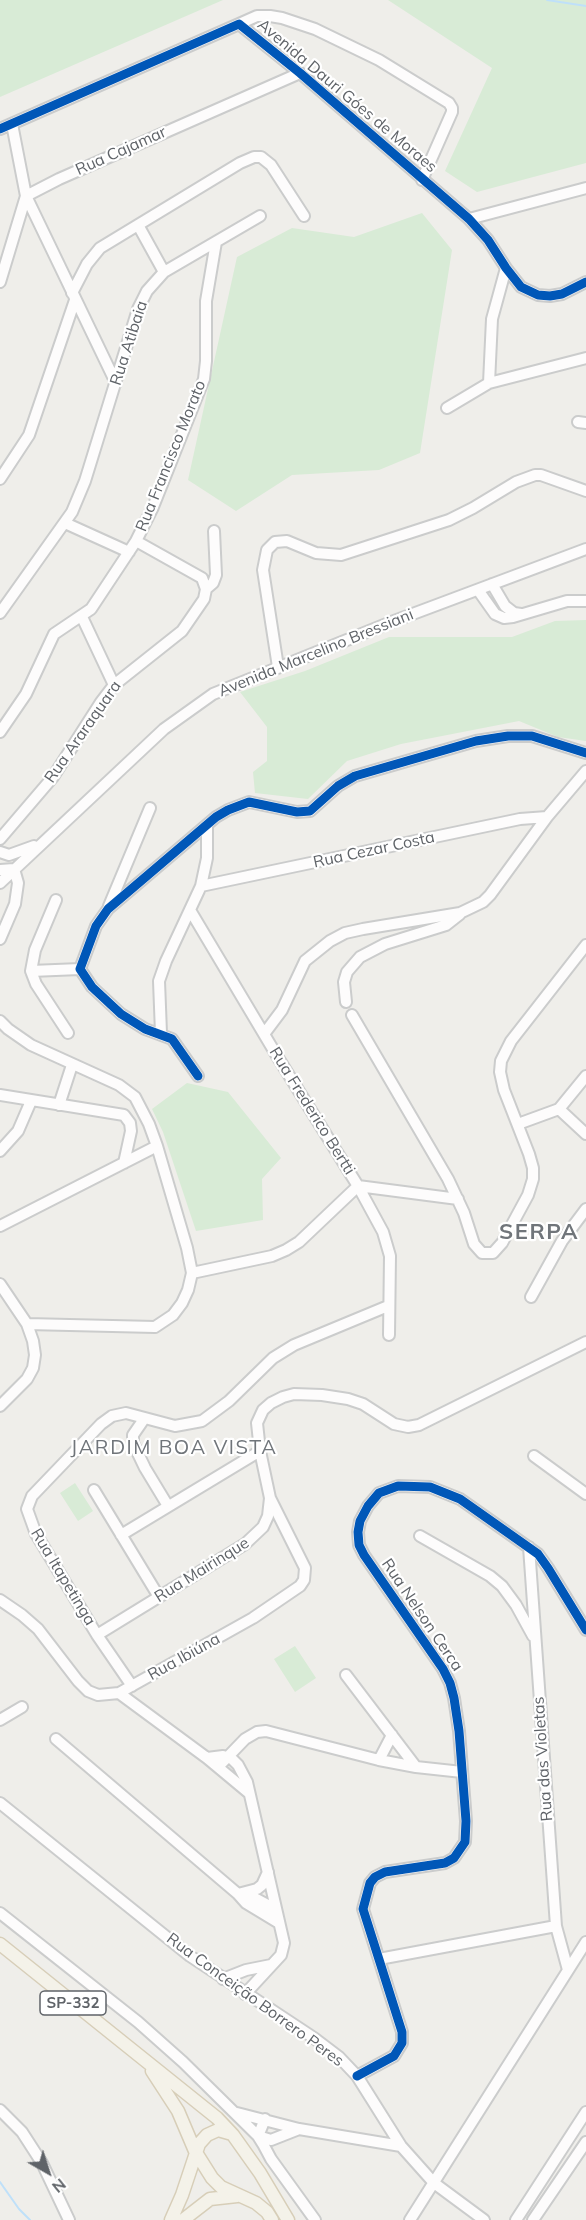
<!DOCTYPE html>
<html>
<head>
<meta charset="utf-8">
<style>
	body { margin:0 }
	#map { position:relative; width:586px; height:2220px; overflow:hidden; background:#efeeea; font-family:Mulish,sans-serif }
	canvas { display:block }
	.north { position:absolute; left:18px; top:2142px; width:60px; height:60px; -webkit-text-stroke:4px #fff; paint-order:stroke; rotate:141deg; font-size:16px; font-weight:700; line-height:24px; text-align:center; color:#5f6368 }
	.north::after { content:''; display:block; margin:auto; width:21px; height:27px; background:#5f6368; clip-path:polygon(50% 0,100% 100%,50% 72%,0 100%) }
</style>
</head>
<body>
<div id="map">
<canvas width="586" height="2220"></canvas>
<div class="north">N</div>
</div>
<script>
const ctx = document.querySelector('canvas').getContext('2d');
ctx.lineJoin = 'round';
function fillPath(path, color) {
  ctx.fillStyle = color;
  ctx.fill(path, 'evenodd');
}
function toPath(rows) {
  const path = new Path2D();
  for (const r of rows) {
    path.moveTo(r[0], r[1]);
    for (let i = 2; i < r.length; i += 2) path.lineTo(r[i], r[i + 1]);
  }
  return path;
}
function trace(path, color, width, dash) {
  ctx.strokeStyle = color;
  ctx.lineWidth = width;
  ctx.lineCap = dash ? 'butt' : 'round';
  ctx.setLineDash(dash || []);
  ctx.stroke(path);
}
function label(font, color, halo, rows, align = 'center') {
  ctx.font = font + ' Mulish,sans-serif';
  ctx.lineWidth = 4.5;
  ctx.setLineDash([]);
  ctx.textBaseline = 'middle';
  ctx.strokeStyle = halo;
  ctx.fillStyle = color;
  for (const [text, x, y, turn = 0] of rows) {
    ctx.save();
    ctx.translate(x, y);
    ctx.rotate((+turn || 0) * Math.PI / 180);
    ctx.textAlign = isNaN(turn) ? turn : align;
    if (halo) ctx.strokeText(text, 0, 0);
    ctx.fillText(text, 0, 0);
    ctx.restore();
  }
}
const green = toPath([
	[0,0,223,0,0,97],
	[388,0,586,0,586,163,477,192,445,171,492,68],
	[422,213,452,250,420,453,379,470,292,475,236,511,188,480,237,257,292,228,354,237],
	[586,620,586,741,558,737,519,721,401,744,347,761,308,799,255,793,253,772,267,761,267,727,240,692,305,671,389,637,512,637,555,621],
	[187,1083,228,1092,281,1158,262,1179,263,1220,196,1231,163,1132,152,1109],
	[75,1483,93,1511,78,1521,60,1493],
	[295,1646,316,1678,295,1692,274,1659]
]);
const stream = toPath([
	[547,0,586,6],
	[0,2182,19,2209,30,2220]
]);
const minor = toPath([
	[239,24,257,16,270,16,282,18,315,29,379,60,449,103,452,108,452,112,422,180],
	[12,124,26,196,116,383],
	[0,129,239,24,300,73,469,219,488,240,506,268,521,287,538,295,550,296,562,294,586,282],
	[469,219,586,188],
	[138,225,164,272],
	[0,282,26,196,59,179,300,73],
	[72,293,87,264,100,248,240,163,254,157,261,157,271,165,304,216],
	[489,383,492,319,506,268],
	[447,408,489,383,586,358],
	[578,422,586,423],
	[0,479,29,435,75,300],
	[65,523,129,552],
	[492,584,505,606,514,613,521,614],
	[206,589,213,583,216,575,214,531],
	[478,590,495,614,504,618,513,617,567,601,586,601],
	[0,613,72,512,85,481,138,309,147,291,164,272,260,216],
	[82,617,114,685],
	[278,667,263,570,267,550,275,542,287,541,316,553,341,555,449,520,473,508,516,482,535,475,541,475,586,491],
	[0,732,26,694,54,634,91,609,136,541,153,507,204,379,206,361,206,301,216,242],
	[0,839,53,777,101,702,114,685,182,631,204,599,206,589,202,578,136,541],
	[0,852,9,855,34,846],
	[0,870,14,869,18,883,15,904,0,939],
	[0,883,164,729,213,694,394,621,586,549],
	[201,886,520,819,547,817],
	[56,900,35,950,31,971,36,984,68,1033],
	[109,906,150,808],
	[190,910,277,1056,358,1186,383,1232,390,1256,389,1335],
	[31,971,80,969],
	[346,1002,344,982,347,972,360,957,385,944,446,925,460,914],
	[352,1015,448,1179,464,1213,474,1244,482,1253,493,1253,502,1243,528,1195,533,1179,533,1168,529,1154,504,1090,500,1072,501,1061,511,1041,586,945],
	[0,1021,8,1029,31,1045,119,1085,135,1097,149,1124,157,1146,187,1248,192,1273,188,1290,182,1303,173,1315,155,1327,27,1324],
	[161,1033,159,981,166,961,201,886,207,858,207,825],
	[264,1034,282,1010,305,961,330,941,345,933,363,929,460,913,483,902,490,895,547,817,586,771],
	[198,1076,172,1039,145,1029,121,1014,92,987,80,969,96,926,108,909,216,817,228,810,249,802,297,812,310,811,338,786,355,776,476,741,508,736,532,736,586,753],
	[0,1095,124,1115,130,1123,131,1131,124,1163],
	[59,1105,72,1065],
	[559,1109,586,1076],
	[518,1124,559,1109,586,1134],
	[0,1151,18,1131,31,1101],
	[358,1186,458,1199],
	[0,1226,157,1146],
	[192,1273,272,1256,286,1250,299,1242,358,1186],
	[0,1284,27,1324,33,1341,35,1355,33,1368,27,1379,0,1406],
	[531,1297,562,1241,586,1209],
	[144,1419,133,1435,133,1443,145,1468,168,1506],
	[534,1456,586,1494],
	[94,1490,159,1597],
	[121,1535,260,1451],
	[420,1536,490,1576,502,1586,516,1605,533,1636],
	[529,1547,556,1926,568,1970],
	[0,1600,22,1615,38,1629,78,1681,88,1691,98,1695,119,1693,253,1618,300,1586,304,1580,305,1568,270,1498],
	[97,1635,245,1544,263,1527,268,1516,270,1498,260,1451,257,1423,263,1410,271,1403,283,1397,294,1394,322,1395,348,1399,363,1404,394,1424,408,1427,419,1425,586,1342],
	[346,1675,416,1767],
	[132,1686,97,1635,36,1534,27,1509,32,1496,101,1424,112,1416,126,1413,175,1426,202,1421,229,1401,273,1358,294,1345,388,1306],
	[119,1693,207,1758,249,1793],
	[0,1720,22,1707],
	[56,1739,238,1894,246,1903,279,1923],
	[207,1758,223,1756,232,1759,238,1765,247,1782,284,1943,281,1955,245,1994],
	[379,1760,392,1735],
	[218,1767,245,1739,257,1732,266,1731,379,1760,416,1767,462,1772],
	[0,1803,190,1956,314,2038,339,2057,357,2076,401,2146,434,2183,484,2220],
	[245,1893,275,1909],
	[238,1894,257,1889,262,1885,268,1872],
	[0,1913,138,2022,183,2062,258,2136,271,2140,299,2129],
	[379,1959,556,1926],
	[223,1979,246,1970,271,1965],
	[357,2076,394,2056,402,2043,402,2032,363,1909,370,1883,375,1877,385,1872,445,1863,454,1858,465,1842,466,1821,459,1731,454,1698,450,1683,443,1669,364,1555,359,1545,358,1532,360,1521,368,1506,379,1493,398,1486,430,1487,460,1499,538,1554,548,1568,586,1630],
	[0,2110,22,2132,42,2163,69,2220],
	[237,2113,299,2129,401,2146],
	[265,2119,258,2136,263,2144,271,2159,315,2220],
	[410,2220,586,1942],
	[516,2220,586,2112],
	[533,2220,586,2142]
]);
const major = toPath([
	[0,1944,217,2118,233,2135,260,2173,288,2220],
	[152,2071,178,2111,195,2151,212,2178,221,2187,256,2203,267,2212,272,2220],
	[171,2220,182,2195,199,2144,207,2135,218,2130,232,2134],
	[183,2220,210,2199,237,2196]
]);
const cycleway = toPath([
	[0,129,239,24,300,73,469,219,488,240,506,268,521,287,538,295,550,296,562,294,586,282],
	[198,1076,172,1039,145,1029,121,1014,92,987,80,969,96,926,108,909,216,817,228,810,249,802,297,812,310,811,338,786,355,776,476,741,508,736,532,736,586,753],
	[357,2076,394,2056,402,2043,402,2032,363,1909,370,1883,375,1877,385,1872,445,1863,454,1858,465,1842,466,1821,459,1731,454,1698,450,1683,443,1669,364,1555,359,1545,358,1532,360,1521,368,1506,379,1493,398,1486,430,1487,460,1499,538,1554,548,1568,586,1630]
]);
const shields = [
	[73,2003,66]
];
const shieldNames = [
	["SP-332",73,2003]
];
const streetNames = [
	["Avenida Dauri Góes de Moraes",347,96,40],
	["Rua Cajamar",121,151,-24],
	["Rua Atibaia",129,343,-72],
	["Rua Francisco Morato",171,456,-68],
	["Avenida Marcelino Bressiani",316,653,-22],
	["Rua Araraquara",83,732,-55],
	["Rua Cezar Costa",374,850,-12],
	["Rua Frederico Bertti",312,1111,58],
	["Rua Mairinque",202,1570,-32],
	["Rua Itapetinga",63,1577,59],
	["Rua Nelson Cerca",422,1615,56],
	["Rua Ibiúna",184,1657,-29],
	["Rua das Violetas",543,1759,-94],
	["Rua Conceição Borrero Peres",255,2000,36]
];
const quarterNames = [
	["JARDIM BOA VISTA",174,1448]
];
const districtNames = [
	["SERPA",539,1232]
];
fillPath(green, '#d8ebd6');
trace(stream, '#bfe0f9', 2);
trace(minor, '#cbcccc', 14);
trace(major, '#d7ceb8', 15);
trace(minor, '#fdfcfc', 10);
trace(major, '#f4f2e9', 12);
trace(cycleway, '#0057b8', 9);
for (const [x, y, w] of shields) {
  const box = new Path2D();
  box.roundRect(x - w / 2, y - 12, w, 24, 4.5);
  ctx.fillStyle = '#fff';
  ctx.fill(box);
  trace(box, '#5f6368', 1.5);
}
label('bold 15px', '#5f6368', null, shieldNames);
label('16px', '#5f6368', '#fff', streetNames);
ctx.letterSpacing = '1.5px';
label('20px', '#70757a', '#fff', quarterNames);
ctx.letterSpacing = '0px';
ctx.letterSpacing = '1.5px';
label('bold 22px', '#70757a', '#fff', districtNames);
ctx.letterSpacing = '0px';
</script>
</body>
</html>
